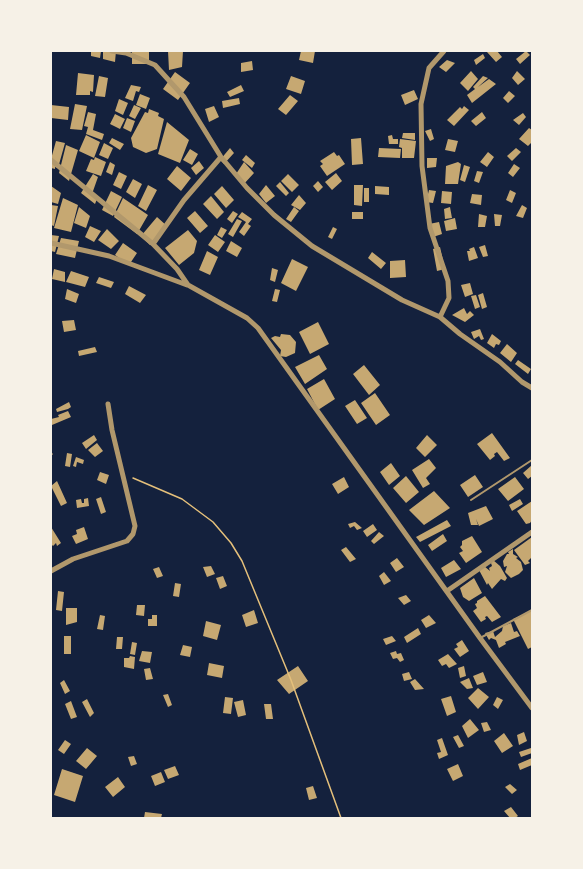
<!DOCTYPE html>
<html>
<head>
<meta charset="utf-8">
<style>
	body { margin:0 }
	#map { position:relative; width:583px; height:869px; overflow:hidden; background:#14213d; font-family:"Libre Baskerville",serif }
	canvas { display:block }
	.frame { position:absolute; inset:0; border:52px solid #f6f1e7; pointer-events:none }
</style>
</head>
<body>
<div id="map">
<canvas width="583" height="869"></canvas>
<div class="frame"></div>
</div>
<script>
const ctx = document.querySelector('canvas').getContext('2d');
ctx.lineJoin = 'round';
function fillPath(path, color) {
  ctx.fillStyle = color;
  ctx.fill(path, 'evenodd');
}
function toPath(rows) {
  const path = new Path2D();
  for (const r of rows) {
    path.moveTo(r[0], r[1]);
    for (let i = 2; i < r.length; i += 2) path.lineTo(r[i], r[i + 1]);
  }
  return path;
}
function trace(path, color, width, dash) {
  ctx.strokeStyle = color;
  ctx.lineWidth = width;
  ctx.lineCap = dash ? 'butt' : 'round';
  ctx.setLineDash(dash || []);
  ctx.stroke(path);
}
const building = toPath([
	[91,51,101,51,100,58,91,56],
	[103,51,116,51,115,62,103,59],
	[132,51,149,51,149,64,132,64],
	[168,51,183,51,182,67,169,70],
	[301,51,315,51,313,63,299,60],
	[489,51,497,51,502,57,496,62,487,52],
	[526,51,530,55,520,64,516,59],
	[483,54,485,58,476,65,474,60],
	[447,60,455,63,446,72,439,67],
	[252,61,253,70,241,72,241,63],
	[471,71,478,79,468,91,460,83],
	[517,71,525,79,518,85,512,78],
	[175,72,190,83,178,100,163,89],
	[78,73,94,75,93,92,90,91,90,95,76,95],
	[99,76,108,78,105,97,95,96],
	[291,76,305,81,301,94,286,89],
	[483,76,488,78,478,87,489,79,496,84,472,103,467,95,475,89,473,87],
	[131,85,141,87,139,92,136,91,133,101,125,98],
	[241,85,244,91,230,97,227,92],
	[414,90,418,99,405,105,401,95],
	[509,91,515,96,508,103,503,98],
	[140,94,150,98,146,109,136,105],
	[290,95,298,101,286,115,278,109],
	[239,98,240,104,223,108,222,101],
	[119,99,128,103,123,115,115,111],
	[75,104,87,106,82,130,70,129],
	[51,105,69,107,68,120,51,118],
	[134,105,141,108,135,119,129,116],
	[214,106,219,117,209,122,205,109],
	[464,106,469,110,454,126,447,120,460,107,462,109],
	[149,109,159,113,158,116,164,119,157,149,146,153,133,147,131,138,145,112,148,113],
	[88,112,96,114,93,130,104,134,102,140,86,134,88,127,84,126],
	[482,112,486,118,476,126,471,121],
	[523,113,526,117,519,125,513,120],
	[115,114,125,119,120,129,110,124],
	[127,118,135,121,131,132,123,128],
	[167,122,189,140,180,163,158,154],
	[529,128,532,130,532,142,528,146,519,139],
	[431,129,434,139,430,141,425,131],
	[403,133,415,133,415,140,402,138],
	[86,135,100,142,94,158,79,151],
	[392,135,393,139,398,139,398,144,389,144,388,136],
	[112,138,124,144,120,150,109,143],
	[361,138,363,164,352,165,351,139],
	[400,139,416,141,414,158,402,158,402,148,399,147],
	[448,139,458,141,455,152,445,150],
	[56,141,65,143,58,168,55,167,55,169,51,168,51,159],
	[104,143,113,148,108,159,99,155],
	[66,145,78,150,69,181,59,173],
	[230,148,234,153,224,164,220,160],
	[379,148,401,149,400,158,378,157],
	[516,148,521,152,512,161,507,156],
	[190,149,198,154,192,165,183,160],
	[334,152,337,156,339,155,345,164,327,176,320,166,323,164,320,161],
	[488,152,494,157,487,167,480,162],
	[246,155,255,163,252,168,242,160],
	[95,157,106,162,101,176,86,171,91,159,94,160],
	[427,158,437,158,436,167,427,168],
	[199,161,204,168,196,175,191,168],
	[110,162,115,165,112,175,106,172],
	[244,162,254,173,243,185,236,174],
	[458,162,461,164,458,184,445,184,446,166],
	[514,164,520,168,513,177,508,173],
	[464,165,470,167,465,182,460,180],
	[177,166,191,178,181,191,167,179],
	[477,171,483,172,479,183,474,181],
	[119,172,127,176,121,189,113,185],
	[336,173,342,181,332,190,325,182],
	[93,174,98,177,92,194,97,199,95,204,81,193],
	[288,174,299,185,292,192,281,181],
	[133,179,142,184,135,198,126,192],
	[318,181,323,187,318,192,313,186],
	[280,182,289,193,286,196,276,186],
	[148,185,157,190,146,211,138,206],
	[266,185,275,196,266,203,259,194],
	[354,185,363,185,362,206,354,205],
	[51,186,61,193,58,204,51,202],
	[222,186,234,200,226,208,214,194],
	[375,186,389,187,389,195,375,194],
	[364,188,369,188,369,202,364,202],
	[429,190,436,191,433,203,426,202],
	[510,190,516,193,512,203,506,200],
	[111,191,122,197,113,216,102,210],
	[442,191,452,192,451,204,441,203],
	[472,194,482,195,481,205,470,203],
	[299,195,306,203,300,210,291,205],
	[211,196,224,212,217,219,203,204],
	[63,198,78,205,71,232,54,228],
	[123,198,148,215,137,234,114,217],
	[51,205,58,206,54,226,51,225],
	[522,205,527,208,523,218,516,216],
	[79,207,90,216,86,228,74,223],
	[294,207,299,211,291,222,286,219],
	[450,207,452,218,445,219,444,209],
	[195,211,208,226,200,233,187,218],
	[233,211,238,214,232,223,227,219],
	[242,212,252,219,248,224,251,226,244,236,239,232,246,222,238,217],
	[352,212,363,212,363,219,352,219],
	[479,214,487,216,485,227,478,227],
	[494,214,502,215,500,226,495,226],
	[157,217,167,226,150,245,141,236],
	[455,218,457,229,446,231,444,221],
	[237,219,242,221,233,237,228,234],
	[439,222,442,234,433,237,429,224],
	[90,226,101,231,94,242,85,237],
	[221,227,227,230,222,238,217,235],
	[333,227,337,229,332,239,328,237],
	[107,229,119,241,111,249,98,240],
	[188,230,197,241,194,253,179,265,165,248],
	[51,235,59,236,55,252,51,251],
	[215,235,225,242,218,252,208,245],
	[61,238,79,241,75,258,56,254],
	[231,241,242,248,237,257,226,251],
	[123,243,137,253,129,265,115,255],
	[485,245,488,256,483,257,479,247],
	[440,247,445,269,437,271,433,249],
	[474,247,478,258,469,261,467,251,470,251,469,249],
	[207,251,218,257,210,275,199,270],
	[372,252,386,263,381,269,368,258],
	[292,259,308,267,296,291,281,283],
	[405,260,406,277,390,278,390,261],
	[272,268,278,270,275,282,270,280],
	[54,269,65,272,65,282,52,279],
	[71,271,89,277,85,287,66,282],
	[99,277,114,282,111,288,96,283],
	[470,283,473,294,465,297,461,285],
	[129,286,146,295,140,303,125,294],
	[67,289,79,294,76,303,65,299],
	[275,289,280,290,277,302,272,301],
	[483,293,487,307,482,309,478,295],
	[476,295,480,307,475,309,471,296],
	[464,308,467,314,470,311,474,315,465,322,452,315],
	[74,320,76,330,64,332,62,321],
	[318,322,329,344,310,354,299,332],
	[480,329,484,339,481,340,479,336,474,339,471,332],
	[281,334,290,335,296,342,295,353,286,357,280,356,281,350,271,338,275,336,280,337],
	[492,334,501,341,499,345,496,344,494,348,487,343],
	[507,344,517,353,511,362,500,353],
	[95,347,97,352,79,356,78,351],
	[319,355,327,369,305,384,295,367],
	[518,360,531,369,528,374,515,364],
	[364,365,380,385,369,395,353,374],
	[324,379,335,399,318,410,307,389],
	[375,393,390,415,376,425,361,403],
	[355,400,367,418,357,424,345,406],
	[69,402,71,407,68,409,57,412,56,409],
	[68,411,71,417,52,425,51,419,59,417,58,415],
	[492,433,510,458,504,461,497,452,494,454,495,456,490,460,477,444],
	[94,435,97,440,86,449,82,443],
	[427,435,437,445,425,457,416,448],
	[97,443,103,451,95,457,88,450],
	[67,453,72,454,70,467,65,466],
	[76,457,84,460,83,464,77,462,76,467,73,466],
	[429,459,436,468,426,478,430,484,423,488,412,470],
	[391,463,400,476,389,485,380,472],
	[532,465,532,476,528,479,523,473],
	[100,472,109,475,106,484,97,480],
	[475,475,483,487,468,497,460,485],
	[406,476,419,492,406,503,393,488],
	[344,477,349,487,338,494,332,484],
	[515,477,524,489,508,501,498,489],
	[57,481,67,503,61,506,51,486],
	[434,491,450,508,424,525,409,510],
	[101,497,106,512,101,514,96,499],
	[88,498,89,506,77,508,76,500,81,499,82,503,84,503,84,499],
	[520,499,523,504,512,511,509,505],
	[532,501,532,520,530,523,526,524,517,511],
	[486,506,493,519,479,526,476,519,478,525,471,525,468,513],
	[447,520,451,526,420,542,416,537],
	[355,522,362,528,357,530,354,526,350,528,348,524],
	[373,524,377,530,367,537,363,531],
	[51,527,61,543,57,546,56,543,53,546,51,544],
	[84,527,88,539,76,544,72,536,77,534,76,530],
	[379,532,384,536,374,544,371,541],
	[443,534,447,541,432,551,428,545],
	[472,536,482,552,466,563,459,553,463,551,460,547,462,545,462,541],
	[532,537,532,557,528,561,530,563,525,565,514,550],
	[346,547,356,559,350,562,341,550],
	[513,549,513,554,518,557,516,558,521,562,523,570,519,574,511,578,505,572,507,566,504,567,503,561,507,554,509,554,508,552],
	[397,558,404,567,396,572,390,563],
	[454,560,461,569,446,577,441,568],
	[493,560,500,566,507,578,505,581,501,579,492,589,488,583,487,585,479,570,484,566,490,571,489,568,492,566,491,563],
	[211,566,215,574,207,577,203,567],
	[159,567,163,576,157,578,153,569],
	[384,572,391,581,384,585,379,576],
	[223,576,227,586,220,589,216,578],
	[474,578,482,593,469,601,463,597,460,588],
	[175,583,181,584,179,597,173,596],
	[58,591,64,592,62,611,56,610],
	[406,595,411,601,404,605,398,598],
	[485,596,501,617,492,622,487,616,485,617,486,619,481,622,473,611,477,608,475,604,477,603,477,601],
	[137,605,145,605,144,616,136,615],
	[66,608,77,608,77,622,66,625],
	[254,610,258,623,246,627,242,615],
	[531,611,532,647,528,649,513,619],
	[100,615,105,616,103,630,97,629],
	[152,615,157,615,157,626,148,626,148,619,152,619],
	[429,615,436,623,426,628,421,620],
	[206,621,221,625,217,640,203,636],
	[511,623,514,632,517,631,520,636,505,642,506,644,499,648,496,640,491,638,489,640,485,633,493,631,495,637,502,631,503,626],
	[418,628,421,634,407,643,404,637],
	[64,636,71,636,71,654,64,654],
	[392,636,396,641,386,645,383,639],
	[117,637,123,637,122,649,116,649],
	[462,640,469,651,460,657,454,649,458,647,456,644],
	[132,642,137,643,135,655,130,654],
	[183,645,192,647,190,657,180,655],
	[142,651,152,652,150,663,139,661],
	[396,651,397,654,401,653,404,660,400,662,397,658,393,659,390,653],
	[448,654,457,664,449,668,446,664,442,666,438,660],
	[130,656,135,657,134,669,124,667,124,658,129,658],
	[209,663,224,666,222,678,207,675],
	[298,666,308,681,289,694,277,680],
	[464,666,466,676,460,678,458,668],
	[150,668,153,679,146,680,144,669],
	[409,672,412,679,404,681,402,674],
	[483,672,487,682,477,685,473,676],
	[469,678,473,688,467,689,460,682],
	[415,679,424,689,415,690,410,682],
	[64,680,70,691,65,694,60,683],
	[478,688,489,697,478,709,468,698],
	[168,694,172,705,168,707,163,695],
	[451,696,456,712,447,716,441,699],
	[225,697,233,698,231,714,223,713],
	[497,697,503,700,498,709,493,705],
	[87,699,94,713,90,717,82,702],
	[243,700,246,715,238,717,234,702],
	[71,701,77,717,71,719,65,704],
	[264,704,271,704,273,719,266,719],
	[470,719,479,730,468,738,462,726],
	[487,722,491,730,484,732,481,723],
	[524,732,527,741,519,745,517,735],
	[504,733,513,746,502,753,494,741],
	[458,735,464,746,459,748,453,737],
	[442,738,448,755,439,759,437,753,441,752,437,740],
	[65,740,71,744,64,754,58,750],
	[87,748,97,756,86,769,76,761],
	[531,748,532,753,521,757,519,752],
	[134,756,137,764,131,766,128,757],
	[532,758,532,765,520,770,518,764],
	[458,764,463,776,453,781,447,769],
	[175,766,179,775,168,779,164,770],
	[62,769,83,776,75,802,54,795],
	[161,772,165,782,155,786,151,776],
	[118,777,125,787,113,797,105,787],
	[510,784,517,790,512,794,505,787],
	[313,786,317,798,309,800,306,788],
	[511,807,518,816,515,818,510,818,504,811],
	[145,812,162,814,161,818,144,818]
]);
const path = toPath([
	[51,455,52,454],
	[133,478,182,499,213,522,231,543,242,561,291,680,341,818]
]);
const service = toPath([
	[471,500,532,460],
	[482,637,532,610]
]);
const minor = toPath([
	[112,51,126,53,155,65,184,97,221,157,247,188,274,215,312,246,402,300,440,317,460,334,500,362,522,382,532,388],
	[51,160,153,244,177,269,188,285,247,318,258,328,480,638,532,708],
	[51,243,109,256,187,285],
	[153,244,184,200,221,157],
	[440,317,449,298,448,281,430,228,422,166,421,104,429,68,444,51],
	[51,571,73,559,127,541,133,534,135,526,112,430,108,404],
	[447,591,532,532]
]);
fillPath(building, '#c6a872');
trace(path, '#e5c07b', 1.5);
trace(service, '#b1986c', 2);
trace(minor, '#b1986c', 5);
</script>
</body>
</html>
